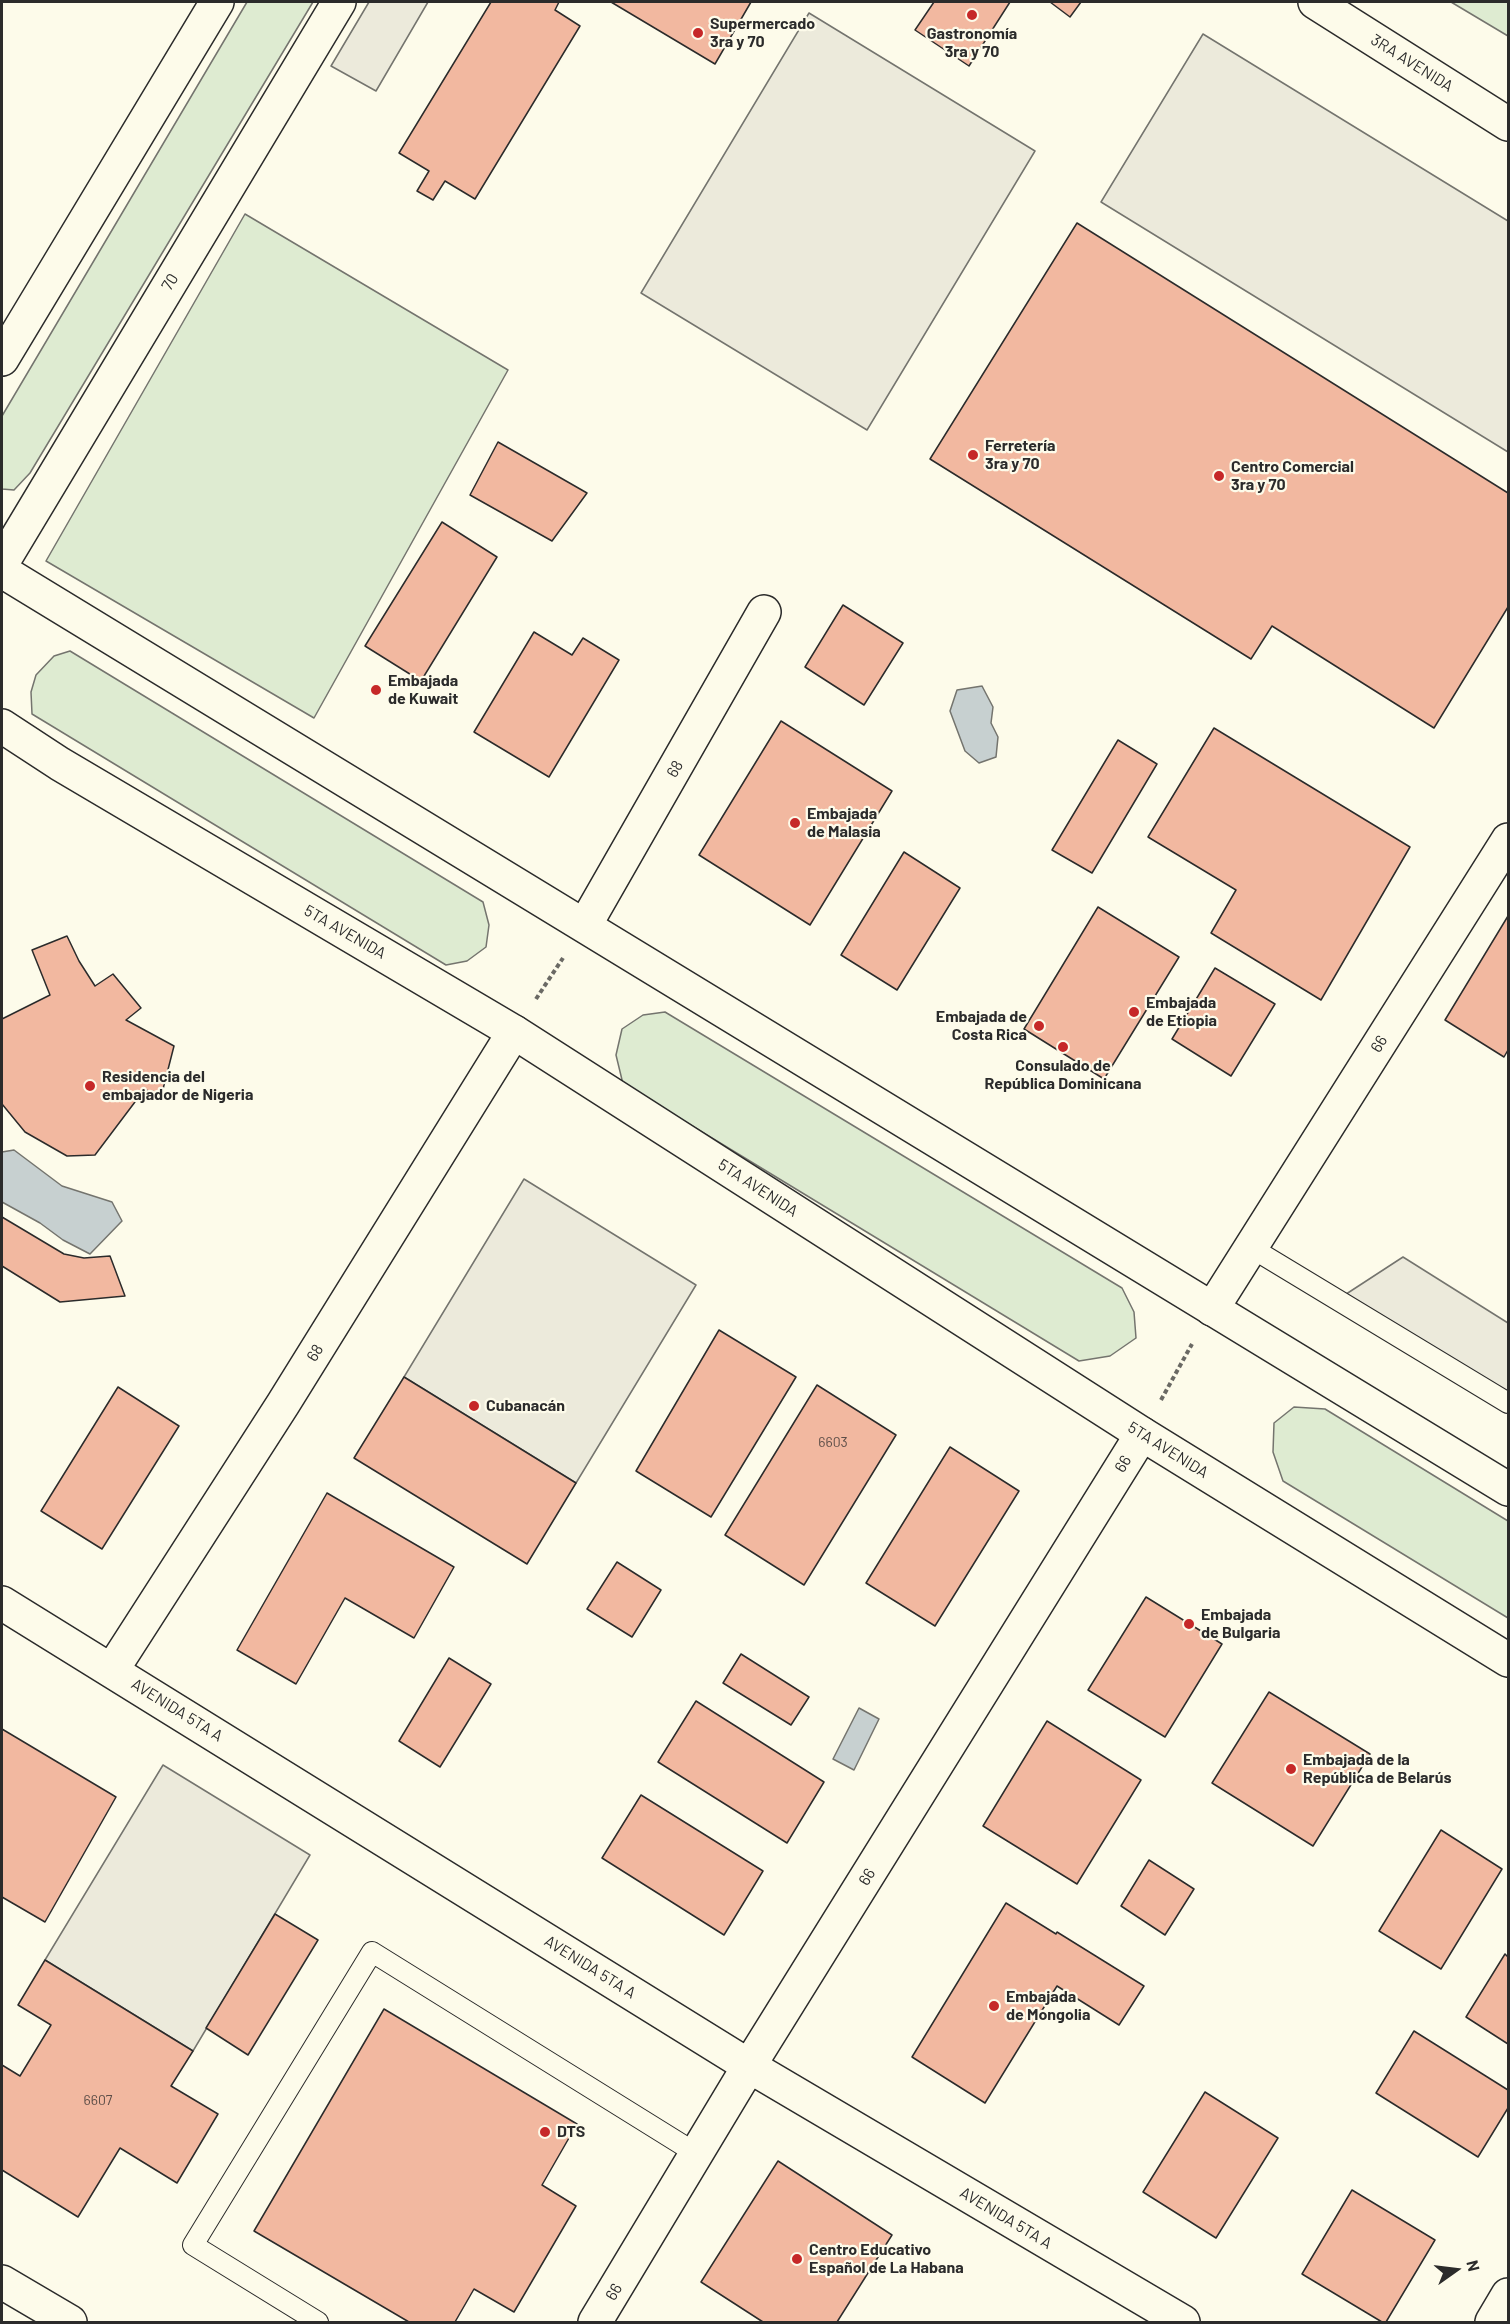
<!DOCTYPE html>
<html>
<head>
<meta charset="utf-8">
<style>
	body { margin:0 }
	#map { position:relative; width:1510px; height:2324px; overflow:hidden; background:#fdfbea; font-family:Barlow,sans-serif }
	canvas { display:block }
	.frame { position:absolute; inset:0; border:3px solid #2b2b2b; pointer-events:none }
	.north { position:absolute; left:1426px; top:2240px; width:60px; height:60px; -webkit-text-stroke:4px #fdfbea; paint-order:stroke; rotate:76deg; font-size:16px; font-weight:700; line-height:24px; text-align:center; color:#2b2b2b }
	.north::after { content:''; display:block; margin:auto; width:21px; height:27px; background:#2b2b2b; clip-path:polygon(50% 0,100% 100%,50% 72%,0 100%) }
</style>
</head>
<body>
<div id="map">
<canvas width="1510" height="2324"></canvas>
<div class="frame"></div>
<div class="north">N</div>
</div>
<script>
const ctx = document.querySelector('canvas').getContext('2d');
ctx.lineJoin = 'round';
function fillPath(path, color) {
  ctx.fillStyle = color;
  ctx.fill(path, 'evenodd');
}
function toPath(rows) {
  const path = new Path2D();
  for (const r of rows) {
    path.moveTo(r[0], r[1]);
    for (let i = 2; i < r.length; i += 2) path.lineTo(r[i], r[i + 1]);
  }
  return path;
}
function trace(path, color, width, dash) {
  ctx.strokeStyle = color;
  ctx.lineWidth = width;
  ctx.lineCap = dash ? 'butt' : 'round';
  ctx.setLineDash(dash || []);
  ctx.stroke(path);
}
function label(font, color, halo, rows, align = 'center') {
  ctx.font = font + ' Barlow,sans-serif';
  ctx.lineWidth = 4.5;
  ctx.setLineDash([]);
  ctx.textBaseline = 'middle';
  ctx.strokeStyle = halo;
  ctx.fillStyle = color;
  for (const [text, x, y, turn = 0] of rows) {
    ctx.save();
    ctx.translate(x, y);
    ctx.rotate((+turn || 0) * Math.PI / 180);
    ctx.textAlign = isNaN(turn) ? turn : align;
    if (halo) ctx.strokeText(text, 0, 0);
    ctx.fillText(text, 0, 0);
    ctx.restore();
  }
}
const green = toPath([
	[247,2,313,2,30,473,14,490,2,489,2,416,247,2],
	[1451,2,1508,2,1508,36,1451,2],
	[245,214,508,370,314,718,46,561,245,214],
	[70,651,483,902,489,925,486,947,467,961,446,965,32,714,31,692,36,675,54,656,70,651],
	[665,1012,1122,1288,1134,1312,1136,1338,1110,1356,1079,1361,623,1084,616,1055,622,1029,643,1015,665,1012],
	[1294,1407,1325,1409,1508,1521,1508,1618,1283,1481,1273,1452,1274,1423,1294,1407]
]);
const parking = toPath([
	[369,2,428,2,376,91,331,66,369,2],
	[809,13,1035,151,867,430,641,293,809,13],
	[1203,34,1508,221,1508,452,1101,202,1203,34],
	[524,1179,696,1285,576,1483,404,1377,524,1179],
	[1403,1257,1508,1323,1508,1403,1337,1300,1403,1257],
	[163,1765,310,1855,193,2051,45,1960,163,1765]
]);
const water = toPath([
	[982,686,993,707,991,723,998,737,996,757,979,763,965,751,950,711,957,690,982,686],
	[14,1150,62,1186,112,1202,122,1221,90,1254,63,1240,40,1223,2,1202,2,1152,14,1150],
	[859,1708,879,1719,854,1770,833,1759,859,1708]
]);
const building = toPath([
	[491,2,559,2,555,10,580,26,475,199,445,181,433,200,417,191,429,171,399,153,491,2],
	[611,2,751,2,715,64,611,2],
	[934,2,1010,2,969,66,915,30,934,2],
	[1050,2,1081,2,1070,17,1050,2],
	[1077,223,1508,493,1508,607,1434,728,1272,626,1251,659,930,459,1077,223],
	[498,442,587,493,552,541,470,495,498,442],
	[442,522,497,557,421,681,365,646,442,522],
	[843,605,903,643,864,705,805,667,843,605],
	[534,632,572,655,583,638,619,660,549,777,474,732,534,632],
	[781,721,892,791,810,925,699,855,781,721],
	[1214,728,1410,847,1321,1000,1211,933,1236,890,1148,837,1214,728],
	[1118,740,1157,764,1092,873,1052,850,1118,740],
	[904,852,960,888,897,990,841,955,904,852],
	[1098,907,1179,957,1104,1079,1024,1029,1098,907],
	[1508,916,1508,1050,1504,1057,1445,1020,1508,916],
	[67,936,79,961,95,986,113,974,141,1008,126,1020,174,1046,162,1093,144,1090,95,1155,67,1156,25,1132,2,1104,2,1019,50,995,32,950,67,936],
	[1215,968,1275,1004,1231,1076,1172,1039,1215,968],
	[2,1217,64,1254,84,1258,110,1256,125,1296,60,1302,2,1266,2,1217],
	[719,1330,796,1377,711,1517,636,1471,719,1330],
	[404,1377,576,1483,527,1564,354,1458,404,1377],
	[817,1385,896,1435,804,1585,725,1535,817,1385],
	[118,1387,179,1426,102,1549,41,1511,118,1387],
	[950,1447,1019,1491,935,1626,866,1583,950,1447],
	[327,1493,454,1567,414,1638,345,1598,296,1684,237,1650,327,1493],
	[617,1562,661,1590,632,1637,587,1609,617,1562],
	[1146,1597,1222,1644,1165,1737,1088,1690,1146,1597],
	[741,1654,809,1697,791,1725,723,1683,741,1654],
	[449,1658,491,1684,440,1767,399,1741,449,1658],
	[1269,1692,1370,1754,1313,1846,1212,1783,1269,1692],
	[696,1701,824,1782,787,1843,658,1762,696,1701],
	[1047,1721,1141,1780,1077,1884,983,1826,1047,1721],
	[2,1729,116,1797,45,1922,2,1897,2,1729],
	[641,1795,763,1871,724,1935,602,1858,641,1795],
	[1441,1830,1502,1869,1441,1969,1379,1931,1441,1830],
	[1149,1860,1194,1889,1165,1935,1121,1906,1149,1860],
	[1006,1903,1056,1934,1057,1932,1144,1986,1119,2025,1057,1986,985,2103,912,2057,1006,1903],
	[275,1914,318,1940,248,2055,206,2028,275,1914],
	[1505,1954,1508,1957,1508,2044,1466,2017,1505,1954],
	[45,1960,193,2051,171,2086,218,2114,177,2183,120,2148,78,2217,2,2170,2,2065,20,2076,51,2025,18,2005,45,1960],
	[384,2009,577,2124,542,2185,576,2206,514,2312,474,2289,455,2322,409,2322,254,2231,384,2009],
	[1414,2031,1508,2090,1508,2108,1478,2157,1376,2093,1414,2031],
	[1205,2092,1278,2138,1216,2238,1143,2192,1205,2092],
	[778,2161,892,2235,837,2322,763,2322,701,2282,778,2161],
	[1352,2190,1435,2240,1386,2322,1382,2322,1302,2274,1352,2190]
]);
const path = toPath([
	[536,999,563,958],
	[1161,1400,1192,1344]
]);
const lane = toPath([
	[1250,1247,1508,1403],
	[318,2322,193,2245,372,1952,697,2154]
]);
const street = toPath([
	[585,925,764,612],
	[1212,1309,1508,840],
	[2,1603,749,2066,1183,2322],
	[112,1670,283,1404,514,1032],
	[2,2282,70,2322],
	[595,2322,749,2066,1142,1434],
	[1492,2322,1508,2295]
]);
const secondary = toPath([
	[1315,2,1508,124],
	[2,359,217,2],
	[2,563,339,2]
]);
const highway = toPath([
	[2,571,1508,1489],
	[2,726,60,764,514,1032,1142,1434,1508,1660]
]);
const markers = [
	[972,15,6,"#c62828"],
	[698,33,6,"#c62828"],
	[973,455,6,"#c62828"],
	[1219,476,6,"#c62828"],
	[376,690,6,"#c62828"],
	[795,823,6,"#c62828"],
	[1134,1012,6,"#c62828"],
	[1039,1026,6,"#c62828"],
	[1063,1047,6,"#c62828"],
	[90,1086,6,"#c62828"],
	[474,1406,6,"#c62828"],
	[1189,1624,6,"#c62828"],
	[1291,1769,6,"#c62828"],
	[994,2006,6,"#c62828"],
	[545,2132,6,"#c62828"],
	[797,2259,6,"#c62828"]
];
const numberNames = [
	["6603",833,1442],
	["6607",98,2100]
];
const poiNames = [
	["Supermercado",710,24],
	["3ra y 70",710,42],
	["Gastronomía",972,34,"center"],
	["3ra y 70",972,52,"center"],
	["Ferretería",985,446],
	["3ra y 70",985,464],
	["Centro Comercial",1231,467],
	["3ra y 70",1231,485],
	["Embajada",388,681],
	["de Kuwait",388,699],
	["Embajada",807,814],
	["de Malasia",807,832],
	["Embajada",1146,1003],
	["de Etiopia",1146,1021],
	["Embajada de",1027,1017,"right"],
	["Costa Rica",1027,1035,"right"],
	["Consulado de",1063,1066,"center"],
	["República Dominicana",1063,1084,"center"],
	["Residencia del",102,1077],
	["embajador de Nigeria",102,1095],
	["Cubanacán",486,1406],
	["Embajada",1201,1615],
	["de Bulgaria",1201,1633],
	["Embajada de la",1303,1760],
	["República de Belarús",1303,1778],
	["Embajada",1006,1997],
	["de Mongolia",1006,2015],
	["DTS",557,2132],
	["Centro Educativo",809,2250],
	["Español de La Habana",809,2268]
];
const streetNames = [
	["3RA AVENIDA",1412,63,32],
	["70",170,282,-59],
	["68",675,769,-60],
	["5TA AVENIDA",345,932,30],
	["66",1379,1044,-58],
	["5TA AVENIDA",758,1188,33],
	["68",315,1353,-58],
	["5TA AVENIDA",1168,1450,32],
	["66",1123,1464,-58],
	["AVENIDA 5TA A",177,1710,32],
	["66",867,1877,-58],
	["AVENIDA 5TA A",590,1967,32],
	["AVENIDA 5TA A",1006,2218,31],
	["66",614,2292,-59]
];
fillPath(green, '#deebd1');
trace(green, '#74746e', 1.5);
fillPath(parking, '#eceadb');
trace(parking, '#74746e', 1.5);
fillPath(water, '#c7d0d0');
trace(water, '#74746e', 1.5);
fillPath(building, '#f2b8a0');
trace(building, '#2b2b2b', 1.5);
trace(lane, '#2b2b2b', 22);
trace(street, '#2b2b2b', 36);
trace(secondary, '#2b2b2b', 36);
trace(highway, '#2b2b2b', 36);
trace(path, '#6a6964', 4, [4.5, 3]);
trace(lane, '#fdfbea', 20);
trace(street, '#fdfbea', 33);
trace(secondary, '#fdfbea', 33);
trace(highway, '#fdfbea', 33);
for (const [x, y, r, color] of markers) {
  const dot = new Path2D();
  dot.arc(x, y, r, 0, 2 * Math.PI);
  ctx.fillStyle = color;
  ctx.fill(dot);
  trace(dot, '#fdfbea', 2);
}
label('14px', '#5d4e48', null, numberNames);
label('bold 16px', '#2b2b2b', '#fdfbea', poiNames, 'left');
label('16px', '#2b2b2b', '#fdfbea', streetNames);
</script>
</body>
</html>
